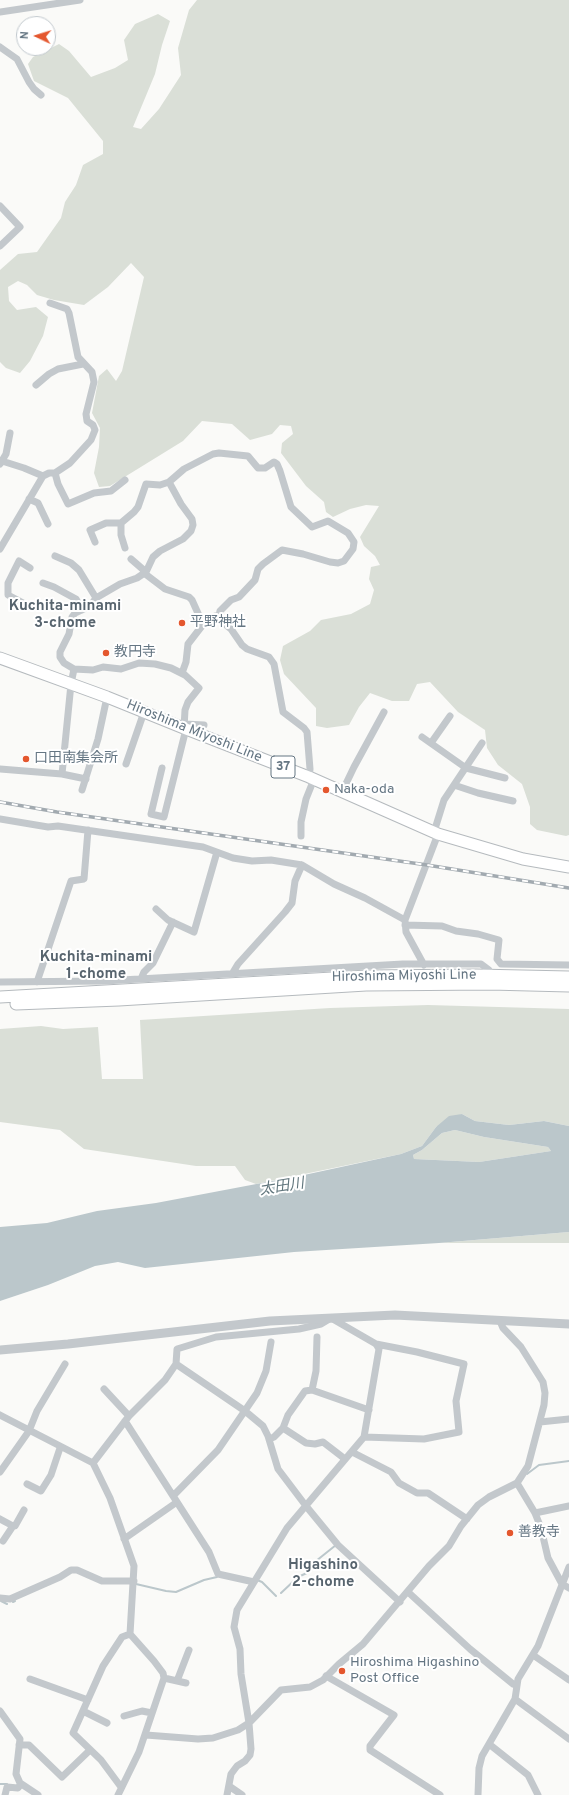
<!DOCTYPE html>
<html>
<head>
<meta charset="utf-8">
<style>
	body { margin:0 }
	#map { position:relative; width:569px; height:1795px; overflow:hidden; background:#fafaf8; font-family:Overpass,sans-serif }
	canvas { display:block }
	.north { position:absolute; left:16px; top:16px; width:40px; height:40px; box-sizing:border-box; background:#fff; border:1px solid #c1c8cd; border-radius:50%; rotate:274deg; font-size:11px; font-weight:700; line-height:16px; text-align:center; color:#657683 }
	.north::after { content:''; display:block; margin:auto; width:14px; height:18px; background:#e4572e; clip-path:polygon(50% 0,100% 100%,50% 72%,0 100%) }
</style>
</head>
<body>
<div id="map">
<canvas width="569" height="1795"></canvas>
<div class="north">N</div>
</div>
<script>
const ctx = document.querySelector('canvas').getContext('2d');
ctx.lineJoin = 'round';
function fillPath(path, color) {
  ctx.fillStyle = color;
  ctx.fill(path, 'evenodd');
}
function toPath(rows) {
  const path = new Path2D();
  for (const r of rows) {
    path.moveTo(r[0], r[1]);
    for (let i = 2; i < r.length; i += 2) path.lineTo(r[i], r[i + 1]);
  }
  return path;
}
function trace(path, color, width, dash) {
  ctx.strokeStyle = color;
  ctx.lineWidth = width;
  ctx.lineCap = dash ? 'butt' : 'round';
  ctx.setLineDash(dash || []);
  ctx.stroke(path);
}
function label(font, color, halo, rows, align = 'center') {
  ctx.font = font + ' Overpass,"Noto Sans JP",sans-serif';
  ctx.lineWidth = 4;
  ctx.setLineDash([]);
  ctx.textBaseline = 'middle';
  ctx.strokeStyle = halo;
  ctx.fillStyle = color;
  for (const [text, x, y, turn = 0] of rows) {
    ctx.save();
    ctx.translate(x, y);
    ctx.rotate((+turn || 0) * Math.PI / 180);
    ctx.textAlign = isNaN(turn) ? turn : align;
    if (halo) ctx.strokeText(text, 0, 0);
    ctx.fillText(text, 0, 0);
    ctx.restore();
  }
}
const green = toPath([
	[197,0,569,0,569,835,566,836,537,830,530,824,530,807,522,784,498,765,487,748,485,730,458,712,430,682,417,684,409,701,392,701,370,693,359,707,349,725,327,728,316,726,316,708,284,674,280,660,283,646,310,631,321,620,351,614,370,604,374,590,369,579,371,567,380,565,375,556,364,546,360,537,379,506,366,505,350,509,333,517,326,512,324,502,306,486,281,453,282,443,293,434,291,426,280,425,272,434,250,440,232,424,202,421,183,441,110,486,99,487,94,473,99,447,100,428,92,413,99,376,107,369,116,381,122,371,144,277,131,263,108,287,84,305,54,300,37,295,27,285,18,281,8,287,9,301,17,310,36,307,48,317,43,336,30,361,20,373,6,368,0,362,0,270,18,254,37,252,61,218,65,202,76,185,83,165,103,154,103,141,68,98,34,81,28,64,33,57,59,44,69,51,91,77,115,68,128,60,124,40,135,24,158,14,170,21,162,45,155,74,133,127,141,129,159,109,181,75,178,48,189,10],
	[428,1005,569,1009,569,1126,544,1121,509,1125,475,1121,462,1114,436,1127,422,1146,401,1154,256,1184,245,1180,235,1166,196,1166,84,1149,60,1130,0,1122,0,1029,41,1026,63,1029,98,1027,102,1079,143,1079,140,1020,330,1008],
	[455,1130,484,1137,548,1147,551,1151,479,1162,414,1159,413,1155,422,1150,442,1133],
	[569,1232,569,1243,439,1243]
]);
const water = toPath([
	[462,1114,475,1121,509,1125,544,1121,569,1126,569,1232,439,1243,294,1252,145,1268,118,1262,95,1266,48,1285,0,1301,0,1227,47,1223,97,1211,156,1203,304,1175,401,1154,422,1146,436,1127,449,1116],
	[455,1130,484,1137,548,1147,551,1151,479,1162,414,1159,413,1155,422,1150,442,1133]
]);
const stream = toPath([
	[527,1474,539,1465,569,1461],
	[257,1580,262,1582,276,1596],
	[136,1584,166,1591,176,1592,204,1580,217,1577],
	[281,1593,298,1577,309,1572,316,1561,336,1545],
	[1,1601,7,1604],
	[13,1602,15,1601],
	[0,1784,7,1784]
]);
const minor = toPath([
	[0,12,80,0],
	[0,47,17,59,29,82,34,89,41,95],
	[0,206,20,227,0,246],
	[36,385,49,374,58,369,83,364],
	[2,461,24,468,43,476],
	[0,464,6,454,10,433],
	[55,473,58,484,68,504,94,493,111,491,125,480],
	[169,482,181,504,192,519,193,525,191,531,183,539,160,551,153,557,146,572,137,578,120,584,96,598,90,606,75,613,72,617,69,634,60,652,60,657,64,663,74,669,93,670,103,667,121,669,139,663,155,664,171,668,185,675,199,688,188,702,185,710,184,728],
	[29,499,38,503,48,524],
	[121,523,121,535,125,548],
	[95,542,90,530,106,523,121,523,134,512,138,507,146,484,160,485,169,482,184,469,213,454,219,453,248,456,258,468,265,468,274,462,277,464,280,471,291,507,312,527,328,521,348,533,354,542,353,549,344,561,338,563,330,562,303,554,282,550,263,564,258,569,255,580,239,597,231,600,220,611,219,616,221,621,231,629,242,645,247,649,269,657,274,664,283,712,304,728,307,732,310,769,309,777],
	[0,549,43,476,49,473,55,473,70,463,91,440,95,430,93,425,87,421,86,414,94,382,92,372,78,357,69,313,67,309,50,303],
	[55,556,71,563,79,570,96,598],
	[131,559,146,572],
	[144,573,165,589,189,597,192,600,201,620,205,622,215,616,219,616],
	[43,583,54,587,76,599,82,610],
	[27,605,8,595,8,583,19,561,30,568],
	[182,673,186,662,188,644,205,622],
	[185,724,204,725],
	[422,737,466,768,505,778],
	[431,743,450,716],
	[126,764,144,712],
	[162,768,151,814,164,817,186,729],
	[0,769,62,774,86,779],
	[62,774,71,684,74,669],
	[454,785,478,793,513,801],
	[82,790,98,739,107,697],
	[342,792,354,767,384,712],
	[0,819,48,827,58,826,203,847,233,858,252,861,271,860,302,865,334,884,365,898,405,920],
	[434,832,444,800,482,743],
	[301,836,301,822,306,799,314,779],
	[156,909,168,920,194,932,217,852],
	[405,925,442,926,456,931,478,934,499,940,497,959,501,964,569,965],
	[424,965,406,932,405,920,438,834],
	[232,974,238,964,285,912,292,903,295,881,302,865],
	[141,979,144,972,153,963,173,922],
	[0,982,104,981,403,964,481,964,489,970,489,977],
	[37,982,71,881,84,879,88,830],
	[176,1364,245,1411,263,1426,268,1436,278,1469,306,1506,338,1545,400,1602],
	[104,1389,129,1416],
	[312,1390,316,1371,317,1337],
	[0,1415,93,1463,110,1498,134,1566,130,1634,154,1661,163,1673,164,1678,139,1752,118,1795],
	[125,1421,209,1552,218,1574,254,1582],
	[540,1422,569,1419],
	[283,1428,306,1443,315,1444,323,1442,345,1459],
	[364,1437,424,1439,459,1432,456,1401,464,1364,417,1352,376,1344],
	[269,1439,274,1437,283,1428,288,1415,305,1391,312,1390,369,1410],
	[352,1452,391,1472,399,1483,417,1493,428,1493,467,1519],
	[93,1463,129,1416,165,1380,176,1364,177,1349,216,1337,299,1329,321,1324,331,1318,376,1344,379,1349,364,1437,287,1528,237,1610,234,1627,240,1649,241,1674,249,1723,251,1749,250,1755,245,1761,237,1766,231,1774,227,1795],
	[0,1472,29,1431,37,1411,65,1364],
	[517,1483,535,1513,541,1528,548,1558,562,1584,569,1588],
	[27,1484,41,1491,51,1475,60,1448],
	[173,1496,218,1450,257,1393,266,1371,271,1342],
	[535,1513,569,1506],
	[0,1519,13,1526],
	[124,1539,177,1502],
	[3,1541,13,1526,15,1526,24,1510],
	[408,1592,470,1649,513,1684,517,1685],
	[0,1598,10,1599,60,1577,71,1570,77,1570,102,1581,134,1581],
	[533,1655,569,1680],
	[326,1676,394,1715,370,1746,370,1750,440,1795],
	[164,1678,186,1683],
	[30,1679,88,1700],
	[177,1681,189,1650],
	[515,1699,569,1739],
	[0,1711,20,1739,16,1774,20,1783,38,1795],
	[83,1711,107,1723],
	[124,1716,142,1711,152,1713],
	[146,1735,198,1739,213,1738,238,1730,249,1723,281,1690,310,1687,323,1680,339,1664,363,1644,429,1566,449,1546,461,1526,478,1505,489,1497,517,1483,528,1466,544,1405,545,1393,543,1382,521,1347,503,1328,500,1321],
	[489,1744,528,1775,538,1795],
	[19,1745,29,1745,62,1777,90,1750],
	[229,1786,242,1795],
	[121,1787,101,1760,73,1733,103,1666,122,1637,130,1634],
	[5,1795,7,1787,18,1788,21,1784],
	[478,1795,479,1768,482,1756,515,1699,518,1679,538,1646,569,1567]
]);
const tertiary = toPath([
	[0,1350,68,1344,270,1321,395,1315,569,1324]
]);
const primary = toPath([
	[0,658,107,697,186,729,309,777,438,834,523,859,569,867],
	[0,997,367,976,476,975,569,977],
	[16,1004,119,1000,366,985,490,984,569,986]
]);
const rail = toPath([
	[0,802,57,812,427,865,569,888]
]);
const markers = [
	[182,623,4,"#e4572e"],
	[106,653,4,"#e4572e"],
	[26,759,4,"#e4572e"],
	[326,790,4,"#e4572e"],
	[510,1533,4,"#e4572e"],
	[342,1671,4,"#e4572e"]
];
const shields = [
	[283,767,24]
];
const shieldNames = [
	["37",283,767]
];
const poiNames = [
	["平野神社",190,623],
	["教円寺",114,653],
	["口田南集会所",34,759],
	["Naka-oda",334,790],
	["善教寺",518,1533],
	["Hiroshima Higashino",350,1663],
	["Post Office",350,1679]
];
const streetNames = [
	["Hiroshima Miyoshi Line",194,732,22],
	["Hiroshima Miyoshi Line",404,977,-1]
];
const neighbourhoodNames = [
	["Kuchita-minami",65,607],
	["3-chome",65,624],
	["Kuchita-minami",96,958],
	["1-chome",96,975],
	["Higashino",323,1566],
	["2-chome",323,1583]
];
const waterNames = [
	["太田川",282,1188,-9]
];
fillPath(green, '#dadfd7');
fillPath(water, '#bbc7cb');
trace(stream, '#bbc7cb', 2);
trace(primary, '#b5babe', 13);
trace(minor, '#c3c8cc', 7);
trace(tertiary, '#c3c8cc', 9);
trace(primary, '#fff', 11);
trace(rail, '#a2aab0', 3.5);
trace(rail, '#fff', 2, [6]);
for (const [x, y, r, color] of markers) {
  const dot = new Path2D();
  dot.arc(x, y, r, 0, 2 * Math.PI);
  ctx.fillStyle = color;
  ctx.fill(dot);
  trace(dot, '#fff', 1.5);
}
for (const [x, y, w] of shields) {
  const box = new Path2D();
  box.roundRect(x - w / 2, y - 11, w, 22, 3);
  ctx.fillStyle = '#fff';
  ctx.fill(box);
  trace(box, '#657683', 1);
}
label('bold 13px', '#657683', null, shieldNames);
label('14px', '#657683', '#fff', poiNames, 'left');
label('14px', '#657683', '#fff', streetNames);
label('bold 15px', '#57646e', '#fff', neighbourhoodNames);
label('italic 15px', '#60757c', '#fff', waterNames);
</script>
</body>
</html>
